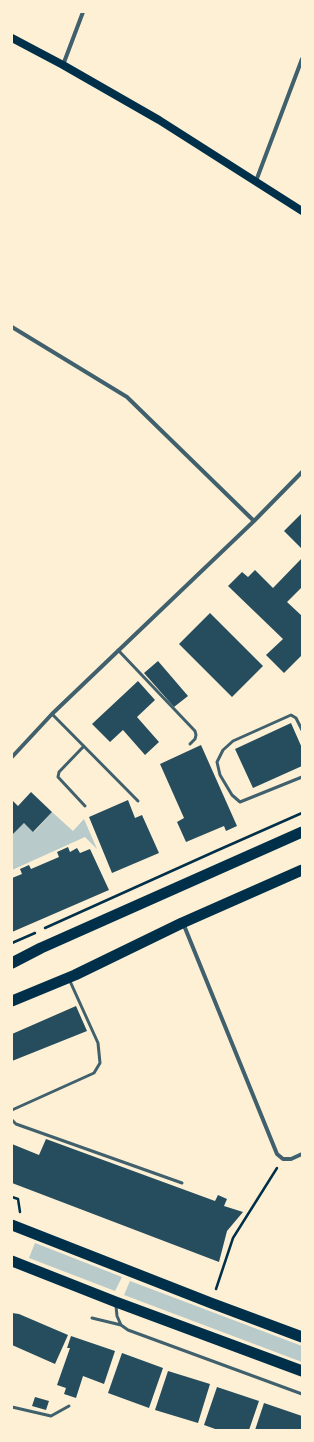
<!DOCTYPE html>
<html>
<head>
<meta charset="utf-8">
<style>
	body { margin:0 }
	#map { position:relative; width:314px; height:1442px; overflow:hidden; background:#fdf0d5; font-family:"DejaVu Sans",sans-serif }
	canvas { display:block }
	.frame { position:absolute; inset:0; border:13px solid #fdf0d5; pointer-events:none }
</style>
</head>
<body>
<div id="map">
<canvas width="314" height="1442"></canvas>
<div class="frame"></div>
</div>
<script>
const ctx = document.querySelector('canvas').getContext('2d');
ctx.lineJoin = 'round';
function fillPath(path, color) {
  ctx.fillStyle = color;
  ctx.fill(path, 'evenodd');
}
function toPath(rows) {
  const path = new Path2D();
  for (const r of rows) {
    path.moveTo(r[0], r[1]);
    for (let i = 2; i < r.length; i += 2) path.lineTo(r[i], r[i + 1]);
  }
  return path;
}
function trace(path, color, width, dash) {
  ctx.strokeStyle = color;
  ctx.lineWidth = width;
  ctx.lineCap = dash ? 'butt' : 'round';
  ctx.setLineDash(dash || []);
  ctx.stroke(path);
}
const green = toPath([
	[52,812,73,831,84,819,97,849,85,837,12,870,12,835,24,823,34,832],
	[35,1243,122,1277,115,1291,29,1258],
	[130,1281,302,1346,302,1362,124,1295]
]);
const building = toPath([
	[302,513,302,549,284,531],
	[302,558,302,587,287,602,302,616,302,655,284,673,266,655,283,639,228,586,242,572,248,577,255,570,273,588],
	[210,613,263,666,232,697,179,644],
	[158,661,188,696,174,707,144,673],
	[138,681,155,700,137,717,159,742,145,755,123,730,110,742,92,724],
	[291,723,302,748,302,766,253,788,235,749],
	[201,745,237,826,226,831,224,826,186,842,177,822,184,818,160,764],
	[31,792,52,812,33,832,24,823,12,835,12,800,18,806],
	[128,800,135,818,142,815,159,853,112,873,89,817],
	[68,847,70,852,77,848,80,853,90,849,109,890,12,932,12,878,22,874,20,869,29,865,31,869,59,857,57,852],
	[76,1006,87,1031,12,1061,12,1034],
	[46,1139,215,1201,218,1195,227,1199,224,1206,243,1212,227,1231,219,1262,12,1183,12,1144,39,1155],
	[12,1313,19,1314,68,1335,55,1364,12,1345],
	[71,1336,115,1351,104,1384,83,1376,76,1398,64,1394,66,1388,57,1385,70,1348,67,1348],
	[122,1353,163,1368,149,1408,108,1393],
	[168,1371,210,1384,198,1423,155,1410],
	[217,1387,259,1401,249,1430,218,1430,204,1425],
	[35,1397,49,1401,46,1410,32,1406],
	[264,1403,302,1416,302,1430,255,1430]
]);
const path = toPath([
	[45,928,216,851,302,813],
	[12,943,35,933],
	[12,1197,18,1199,20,1212],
	[216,1289,233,1238,277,1168]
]);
const service = toPath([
	[118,650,195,731,196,735,195,739,190,744],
	[52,714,138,801],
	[302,730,296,718,291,715,233,741,223,750,217,762,220,775,232,795,240,802,302,777],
	[84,746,59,772,58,777,85,806],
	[12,1110,94,1073,100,1063,98,1043,69,979],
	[12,1120,16,1124,182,1183],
	[116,1306,117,1316,121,1325,128,1330,302,1394],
	[92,1318,121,1325],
	[12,1407,51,1416,69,1406]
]);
const minor = toPath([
	[63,65,83,12],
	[256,181,302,59],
	[12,327,127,397,254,521],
	[12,757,52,714,254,521,302,472],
	[183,923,277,1154,283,1159,291,1159,302,1154]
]);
const secondary = toPath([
	[12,38,63,65,159,120,302,211]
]);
const trunk = toPath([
	[12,963,41,948,302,832],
	[12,1001,75,975,182,923,302,870],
	[12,1225,211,1303,302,1337],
	[12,1261,116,1302,302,1371]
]);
fillPath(green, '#b9caca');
fillPath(building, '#264d5e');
trace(path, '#003049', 2.5);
trace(service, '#3f606c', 3);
trace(minor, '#3f606c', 4);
trace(secondary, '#003049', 8);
trace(trunk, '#003049', 11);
</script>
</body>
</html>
